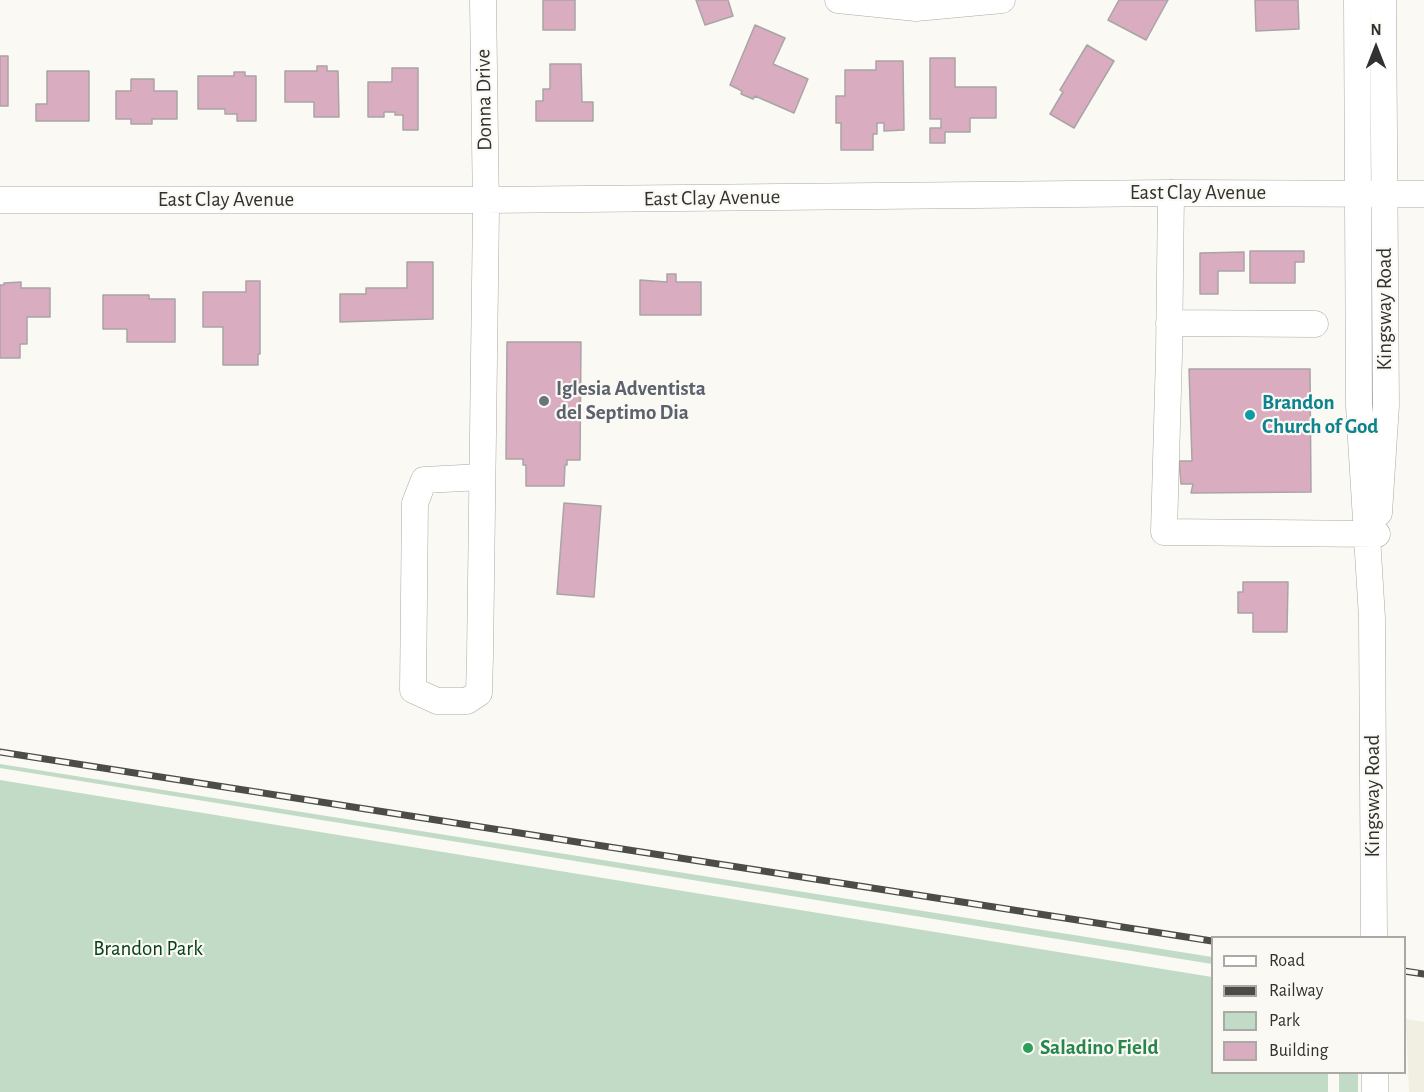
<!DOCTYPE html>
<html>
<head>
<meta charset="utf-8">
<style>
	body { margin:0 }
	#map { position:relative; width:1424px; height:1092px; overflow:hidden; background:#faf9f4; font-family:"Alegreya Sans",sans-serif }
	canvas { display:block }
	.legend { position:absolute; left:1211px; top:936px; width:195px; height:138px; box-sizing:border-box; background:#faf9f4; border:2px solid #aaa9a5; margin:0; padding:8px 10px; list-style:none; font-size:18px; color:#31312f }
	.legend li { display:flex; align-items:center; gap:12px; height:30px }
	.legend b { width:30px; border:2px solid #aaa9a5 }
	.north { position:absolute; left:1346px; top:18px; width:60px; height:60px; -webkit-text-stroke:4px #faf9f4; paint-order:stroke; rotate:0deg; font-size:16px; font-weight:700; line-height:24px; text-align:center; color:#31312f }
	.north::after { content:''; display:block; margin:auto; width:21px; height:27px; background:#31312f; clip-path:polygon(50% 0,100% 100%,50% 72%,0 100%) }
</style>
</head>
<body>
<div id="map">
<canvas width="1424" height="1092"></canvas>
<ul class="legend">
<li><b style="height:8px;background:#fff"></b>Road</li>
<li><b style="height:8px;background:#4c4c49"></b>Railway</li>
<li><b style="height:16px;background:#c1dbc6"></b>Park</li>
<li><b style="height:16px;background:#d9adbf"></b>Building</li>
</ul>
<div class="north">N</div>
</div>
<script>
const ctx = document.querySelector('canvas').getContext('2d');
ctx.lineJoin = 'round';
function fillPath(path, color) {
  ctx.fillStyle = color;
  ctx.fill(path, 'evenodd');
}
function toPath(rows) {
  const path = new Path2D();
  for (const r of rows) {
    path.moveTo(r[0], r[1]);
    for (let i = 2; i < r.length; i += 2) path.lineTo(r[i], r[i + 1]);
  }
  return path;
}
function trace(path, color, width, dash) {
  ctx.strokeStyle = color;
  ctx.lineWidth = width;
  ctx.lineCap = dash ? 'butt' : 'round';
  ctx.setLineDash(dash || []);
  ctx.stroke(path);
}
function label(font, color, halo, rows, align = 'center') {
  ctx.font = font + ' "Alegreya Sans",sans-serif';
  ctx.lineWidth = 4.5;
  ctx.setLineDash([]);
  ctx.textBaseline = 'middle';
  ctx.strokeStyle = halo;
  ctx.fillStyle = color;
  for (const [text, x, y, turn = 0] of rows) {
    ctx.save();
    ctx.translate(x, y);
    ctx.rotate((+turn || 0) * Math.PI / 180);
    ctx.textAlign = isNaN(turn) ? turn : align;
    if (halo) ctx.strokeText(text, 0, 0);
    ctx.fillText(text, 0, 0);
    ctx.restore();
  }
}
const built = toPath([
	[1406,1019,1424,1022,1424,1092,1409,1092]
]);
const green = toPath([
	[0,764,1212,957,1212,964,0,768],
	[0,780,1212,977,1212,1072,1328,1073,1328,1092,0,1092],
	[1339,1073,1358,1073,1358,1092,1339,1092]
]);
const building = toPath([
	[543,0,575,0,575,30,543,30,543,0],
	[696,0,728,0,733,16,705,25,696,0],
	[1119,0,1168,0,1146,40,1108,20,1119,0],
	[1255,0,1298,0,1299,29,1256,31,1255,0],
	[755,25,785,38,773,64,808,79,794,113,755,96,753,99,741,94,742,91,730,85,755,25],
	[1087,45,1114,61,1074,128,1050,114,1063,92,1060,90,1087,45],
	[0,56,8,56,8,106,0,106,0,56],
	[930,58,955,58,955,87,996,87,996,118,970,118,970,132,945,132,945,143,930,143,930,128,941,128,941,119,930,119,930,58],
	[876,61,903,61,904,130,884,131,884,123,877,123,877,134,873,134,873,150,841,150,841,123,836,123,836,96,845,96,845,70,876,70,876,61],
	[550,64,581,64,582,102,593,102,593,121,536,121,536,101,543,101,543,89,550,89,550,64],
	[317,66,327,66,327,71,338,71,339,117,314,117,314,102,285,102,285,71,317,71,317,66],
	[392,68,418,68,418,130,403,130,403,115,395,115,395,112,384,112,384,117,368,117,368,82,392,82,392,68],
	[47,71,89,71,89,121,36,121,36,104,47,104,47,71],
	[234,72,245,72,245,76,256,76,256,121,237,121,237,114,225,114,225,109,198,109,198,76,234,76,234,72],
	[131,79,154,79,154,91,177,91,177,119,152,119,152,124,131,124,131,119,116,119,116,91,131,91,131,79],
	[1250,251,1304,251,1304,262,1295,262,1295,283,1250,283,1250,251],
	[1244,252,1244,271,1218,271,1218,294,1200,294,1200,253,1244,252],
	[407,262,433,262,433,319,340,322,340,294,366,294,366,288,407,288,407,262],
	[667,274,676,274,676,282,701,282,701,315,640,315,640,280,667,282,667,274],
	[246,281,260,281,260,354,258,354,258,365,223,365,223,327,203,327,203,292,246,292,246,281],
	[21,282,21,288,50,288,50,317,27,317,27,344,20,344,20,358,0,358,0,285,4,285,4,283,21,282],
	[103,295,149,295,149,299,175,299,175,342,127,342,127,329,103,329,103,295],
	[507,342,581,342,580,460,567,460,567,465,565,465,564,486,526,486,526,465,523,465,523,459,506,459,507,342],
	[1189,369,1310,369,1311,492,1191,493,1193,484,1181,484,1179,461,1192,461,1189,369],
	[564,503,601,506,594,597,557,594,564,503],
	[1243,582,1288,582,1287,632,1253,632,1253,613,1238,613,1238,592,1243,592,1243,582]
]);
const minor = toPath([
	[838,0,916,8,1002,0],
	[1357,0,1359,406,1372,618,1374,938],
	[1171,193,1169,354,1164,532,1377,534],
	[0,200,486,200,1171,193,1424,194],
	[1169,323,1315,324],
	[482,477,424,480,415,503,413,690,437,701,467,701,479,693,480,656,486,210,483,0],
	[1379,513,1386,405,1383,0],
	[1375,1072,1375,1092]
]);
const rail = toPath([
	[0,752,1212,941],
	[1404,971,1424,974]
]);
const markers = [
	[544,401,6,"#6b7280"],
	[1250,415,6,"#0f9aa8"],
	[1028,1048,6,"#2e9e5b"]
];
const streetNames = [
	["Donna Drive",484,100,-91],
	["East Clay Avenue",1198,193],
	["East Clay Avenue",712,198,-1],
	["East Clay Avenue",226,200],
	["Kingsway Road",1385,309,-90],
	["Kingsway Road",1373,796,-90]
];
const worshipNames = [
	["Iglesia Adventista",556,389],
	["del Septimo Dia",556,413]
];
const cultureNames = [
	["Brandon",1262,403],
	["Church of God",1262,427]
];
const parkNames = [
	["Brandon Park",148,949]
];
const leisureNames = [
	["Saladino Field",1040,1048]
];
fillPath(built, '#f1efe2');
fillPath(green, '#c1dbc6');
fillPath(building, '#d9adbf');
trace(building, '#a9a4a6', 1.5);
trace(minor, '#aaa9a4', 27);
trace(minor, '#fff', 26);
trace(rail, '#4c4c49', 7);
trace(rail, '#faf9f4', 4.5, [14]);
for (const [x, y, r, color] of markers) {
  const dot = new Path2D();
  dot.arc(x, y, r, 0, 2 * Math.PI);
  ctx.fillStyle = color;
  ctx.fill(dot);
  trace(dot, '#faf9f4', 2);
}
label('21px', '#31312f', '#faf9f4', streetNames);
label('bold 21px', '#5b616d', '#faf9f4', worshipNames, 'left');
label('bold 21px', '#0d838f', '#faf9f4', cultureNames, 'left');
label('21px', '#05411d', '#faf9f4', parkNames);
label('bold 21px', '#27864d', '#faf9f4', leisureNames, 'left');
</script>
</body>
</html>
